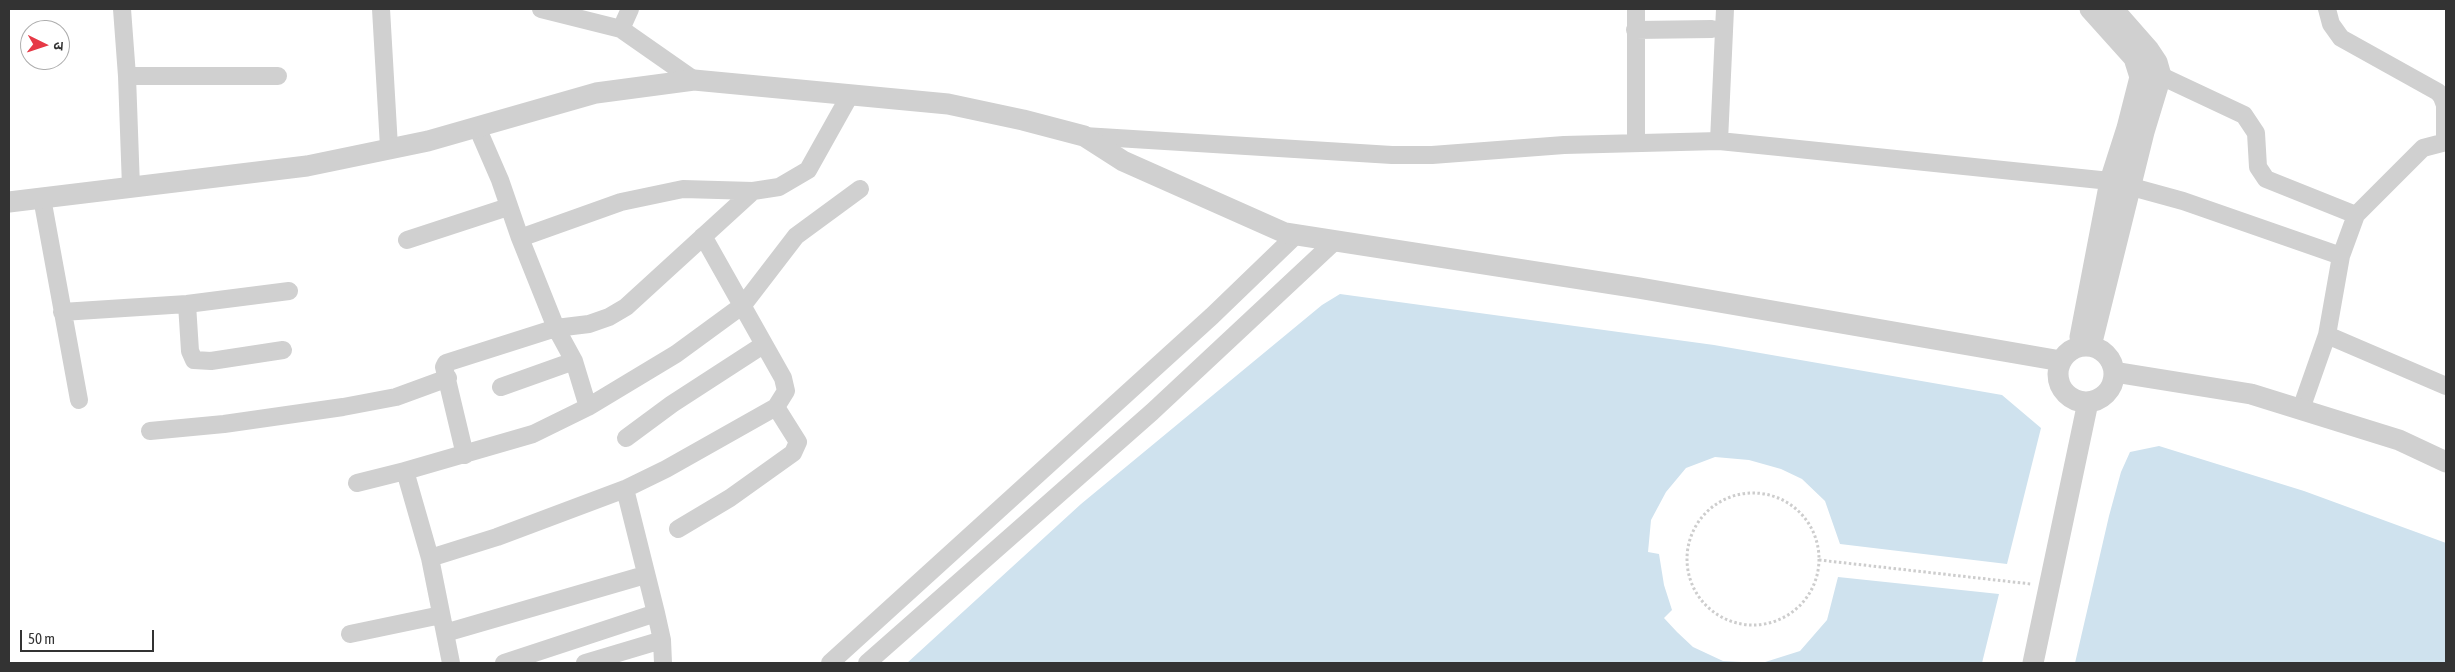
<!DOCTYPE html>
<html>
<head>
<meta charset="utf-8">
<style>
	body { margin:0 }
	#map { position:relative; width:2455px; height:672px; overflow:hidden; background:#fff; font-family:"Asap Condensed","Noto Sans Devanagari",sans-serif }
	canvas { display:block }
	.frame { position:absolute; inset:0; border:10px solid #333; pointer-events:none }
	.north { position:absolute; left:20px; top:20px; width:50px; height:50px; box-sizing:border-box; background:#fff; border:1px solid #adadad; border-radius:50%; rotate:94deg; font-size:14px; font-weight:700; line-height:20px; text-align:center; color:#333 }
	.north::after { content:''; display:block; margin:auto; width:18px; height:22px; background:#e63946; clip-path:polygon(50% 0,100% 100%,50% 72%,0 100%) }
	.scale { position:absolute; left:20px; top:630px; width:134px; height:22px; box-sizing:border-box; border:2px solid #333; border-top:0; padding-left:6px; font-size:15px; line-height:18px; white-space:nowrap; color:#333; -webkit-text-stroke:4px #fff; paint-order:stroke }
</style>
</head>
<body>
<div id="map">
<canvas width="2455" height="672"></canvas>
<div class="frame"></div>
<div class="north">उ</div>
<div class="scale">50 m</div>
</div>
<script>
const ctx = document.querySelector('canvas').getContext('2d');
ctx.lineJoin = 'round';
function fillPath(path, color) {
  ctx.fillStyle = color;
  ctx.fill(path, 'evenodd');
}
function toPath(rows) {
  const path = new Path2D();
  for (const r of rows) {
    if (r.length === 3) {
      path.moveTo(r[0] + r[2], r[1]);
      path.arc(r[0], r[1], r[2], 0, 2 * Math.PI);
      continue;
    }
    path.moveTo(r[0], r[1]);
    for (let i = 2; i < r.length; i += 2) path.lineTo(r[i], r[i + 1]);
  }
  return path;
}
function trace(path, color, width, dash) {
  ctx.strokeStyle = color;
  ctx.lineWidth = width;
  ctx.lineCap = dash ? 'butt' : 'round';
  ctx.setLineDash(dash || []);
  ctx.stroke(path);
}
const water = toPath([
	[1340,294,1714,345,2002,395,2041,428,2007,564,1840,544,1825,501,1802,479,1781,469,1749,460,1715,457,1686,468,1666,492,1651,520,1648,552,1659,554,1664,585,1672,610,1664,618,1677,632,1693,647,1723,661,1761,663,907,663,1081,504,1322,305],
	[2159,446,2304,491,2446,543,2446,663,2075,663,2109,516,2121,472,2130,452],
	[1838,577,1999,594,1982,663,1762,663,1800,651,1827,620]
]);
const path = toPath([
	[1753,559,66],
	[1819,560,2031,584]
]);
const minor = toPath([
	[122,9,127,76,131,187],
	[381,9,389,147],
	[541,9,621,29,694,80],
	[2327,9,2331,24,2341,38,2438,92,2442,97,2445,105,2445,142],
	[621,29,630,9],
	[1635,30,1712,29],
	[127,76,278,76],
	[2161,76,2244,115,2256,133,2258,167,2266,179,2356,215],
	[477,127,500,180,520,238],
	[1084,136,1392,155,1432,155,1564,145,1719,141,1779,147,2110,181,2183,201,2341,256],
	[1719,141,1725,9],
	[1636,143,1636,9],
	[42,198,79,400],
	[407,240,508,207],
	[187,304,190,351,194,360,211,361,283,350],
	[62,312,187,304,289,291],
	[2327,335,2446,386],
	[501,387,574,361],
	[588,407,676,354,743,305,796,236,860,189],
	[2301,409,2327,335,2341,256,2356,215,2423,148,2446,142],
	[150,431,224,424,343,407,396,397,448,378],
	[626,438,672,404,763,345],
	[465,455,444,367,446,363,556,328,589,324,609,317,626,307,753,191],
	[357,483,405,471],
	[625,489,656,613,662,640,663,663],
	[678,529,730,498,793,453,798,442,776,407],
	[430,558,497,537,625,489,666,469,776,407,786,391,783,378,703,236],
	[445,633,645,575],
	[350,634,441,615],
	[451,663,430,558,405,471,533,434,588,407,574,361,556,328,520,238,621,202,683,189,753,191,779,187,808,170,850,95],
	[504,663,656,613],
	[585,663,662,640],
	[830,663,1212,316,1296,235],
	[867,663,1152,412,1334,242]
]);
const tertiary = toPath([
	[9,202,307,166,428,141,596,93,694,80,948,104,1023,120,1084,136,1123,161,1285,233,1639,288,2061,361],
	[2080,337,2110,181,2127,128,2140,77,2134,58,2090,9],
	[2091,346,2144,132,2161,76,2157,62,2149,50,2113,9],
	[2086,374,28],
	[2114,372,2251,394,2399,440,2446,462],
	[2033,663,2088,402]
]);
fillPath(water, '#cfe2ee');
trace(path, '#cdcdcd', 3, [2.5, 2.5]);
trace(minor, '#d0d0d0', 18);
trace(tertiary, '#d0d0d0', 21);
</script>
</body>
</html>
